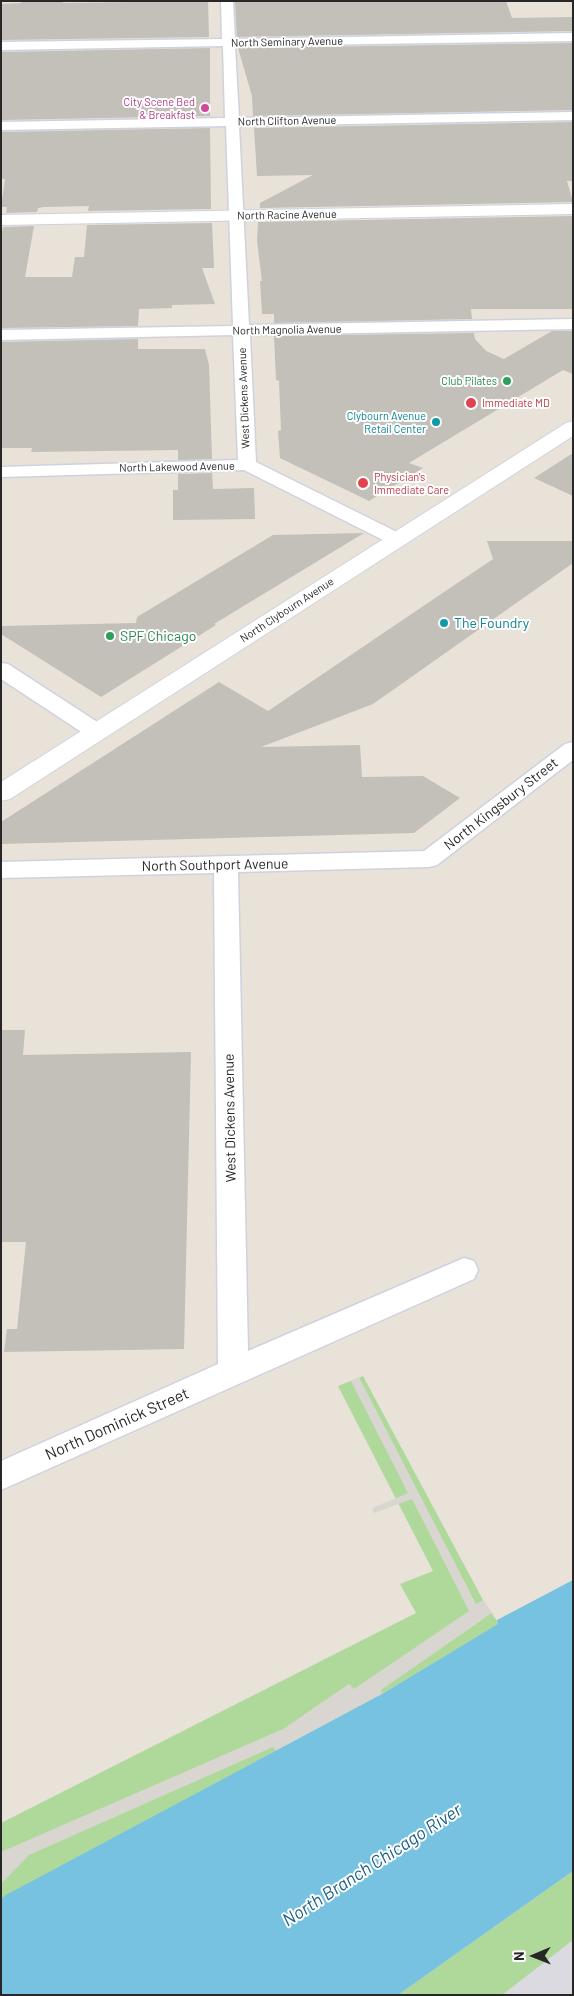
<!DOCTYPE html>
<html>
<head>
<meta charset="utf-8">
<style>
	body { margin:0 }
	#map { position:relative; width:574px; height:1996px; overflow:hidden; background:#e8e2d9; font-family:Barlow,sans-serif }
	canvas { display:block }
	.frame { position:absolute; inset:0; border:2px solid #272727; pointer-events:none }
	.north { position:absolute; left:509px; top:1931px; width:50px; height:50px; -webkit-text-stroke:4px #fff; paint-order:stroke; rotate:269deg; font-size:14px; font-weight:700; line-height:20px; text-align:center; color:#272727 }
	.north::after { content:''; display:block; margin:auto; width:18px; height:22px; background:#272727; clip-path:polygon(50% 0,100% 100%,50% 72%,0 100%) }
</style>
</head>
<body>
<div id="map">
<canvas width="574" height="1996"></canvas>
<div class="frame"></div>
<div class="north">N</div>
</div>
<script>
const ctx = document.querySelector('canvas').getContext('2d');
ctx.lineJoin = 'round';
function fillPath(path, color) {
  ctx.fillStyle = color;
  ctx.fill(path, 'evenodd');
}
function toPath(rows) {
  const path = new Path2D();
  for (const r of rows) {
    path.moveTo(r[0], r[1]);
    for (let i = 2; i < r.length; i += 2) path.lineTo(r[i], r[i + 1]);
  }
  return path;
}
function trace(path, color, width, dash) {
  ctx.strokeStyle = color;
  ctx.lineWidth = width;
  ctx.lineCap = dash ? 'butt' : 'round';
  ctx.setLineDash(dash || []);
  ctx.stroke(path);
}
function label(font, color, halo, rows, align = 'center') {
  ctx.font = font + ' Barlow,sans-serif';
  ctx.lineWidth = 4;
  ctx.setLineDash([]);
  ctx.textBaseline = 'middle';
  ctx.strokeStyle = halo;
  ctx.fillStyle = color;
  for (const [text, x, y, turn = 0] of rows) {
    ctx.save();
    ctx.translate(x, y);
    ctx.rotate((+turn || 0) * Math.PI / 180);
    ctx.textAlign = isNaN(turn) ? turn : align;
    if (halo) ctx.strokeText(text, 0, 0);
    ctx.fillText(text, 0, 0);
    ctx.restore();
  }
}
const industrial = toPath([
	[573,1871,573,1995,398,1995,440,1966]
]);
const green = toPath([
	[363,1376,483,1600,499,1624,382,1694,1,1899,1,1823,416,1613,400,1584,433,1571,338,1386],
	[573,1871,573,1940,502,1995,398,1995]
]);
const plaza = toPath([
	[359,1377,476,1604,483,1600,492,1613,381,1690,382,1694,276,1751,273,1747,29,1855,1,1884,1,1852,283,1729,349,1684,354,1689,469,1611,412,1499,374,1513,372,1508,408,1493,351,1381]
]);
const water = toPath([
	[573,1580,573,1871,398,1995,1,1995,1,1899,6,1895,382,1694,498,1624,497,1620]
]);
const building = toPath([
	[22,1,63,1,63,3,208,1,209,37,1,40,1,4,21,3],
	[235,1,506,1,512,18,573,17,573,31,237,37],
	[573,43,573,110,253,116,252,96,238,48],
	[210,48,210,116,1,120,1,52],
	[573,122,573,181,567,181,573,202,260,208,260,203,313,175,257,176,254,128],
	[210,128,211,209,88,211,89,206,44,207,38,208,37,212,6,213,7,207,1,207,5,179,1,179,1,132],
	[573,216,573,309,471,309,472,319,274,323,274,314,262,314,260,281,262,281,257,241,258,222],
	[212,223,214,268,202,268,215,304,172,305,172,308,139,309,138,326,1,328,1,237,3,227,34,226,25,277,72,277,75,257,84,257,87,225],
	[552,331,573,331,573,374,563,370,409,463,423,468,369,501,280,458,278,431,281,430,279,381,276,380,274,336,474,333,475,339,486,351,504,359],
	[138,339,138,349,205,349,209,365,212,459,178,460,178,450,31,452,32,448,1,448,1,342],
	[573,453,573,496,534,478],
	[212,473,213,489,254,488,255,519,173,520,173,490,178,490,178,474],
	[364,533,214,624,216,625,101,697,1,634,1,626,136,623,137,617,273,535],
	[487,541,573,541,573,563,373,704,261,747,360,745,362,777,423,776,460,798,414,833,1,844,1,822,219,682,268,711,493,559],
	[1,1030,25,1030,23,1055,191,1052,184,1349,4,1352,7,1329,17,1329,26,1242,1,1242]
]);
const street = toPath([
	[221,1,233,1,235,39,573,33,573,41,235,46,239,118,573,112,573,120,239,126,249,325,573,319,573,329,250,335,256,462,403,535,405,539,403,543,396,545,389,543,244,470,1,477,1,467,238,460,233,335,1,340,1,330,233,326,226,126,1,130,1,122,225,118,223,46,1,50,1,42,222,39,221,1],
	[1,663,8,664,105,727,108,732,105,737,97,739,89,737,1,679,1,663],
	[573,742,573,760,437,865,429,867,238,872,248,1351,464,1258,474,1261,478,1270,474,1279,1,1490,1,1461,218,1364,214,873,1,878,1,862,424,851,565,744,573,742]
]);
const secondary = toPath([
	[573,204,573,214,1,225,1,215,573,204],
	[573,421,573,436,10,799,1,801,1,782,566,423,573,421]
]);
const markers = [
	[205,108,5,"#d1479c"],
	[507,381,5,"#2e9e5b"],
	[471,403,6,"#e0444e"],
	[436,422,5,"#0f9aa8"],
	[363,483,6,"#e0444e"],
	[444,623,5,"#0f9aa8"],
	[110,636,5,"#2e9e5b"]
];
const farStreetnames = [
	["North Seminary Avenue",287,42,-1],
	["North Clifton Avenue",287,121,-1],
	["North Racine Avenue",287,215,-1],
	["North Magnolia Avenue",287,330,-1],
	["West Dickens Avenue",244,398,-92],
	["North Lakewood Avenue",177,467,-1],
	["North Clybourn Avenue",287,610,-33]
];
const farHotelnames = [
	["City Scene Bed",195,102],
	["& Breakfast",195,115]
];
const farLeisurenames = [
	["Club Pilates",497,381]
];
const farHealthnames = [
	["Immediate MD",482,403],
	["Physician's",374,477],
	["Immediate Care",374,490]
];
const farCulturenames = [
	["Clybourn Avenue",426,416],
	["Retail Center",426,429]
];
const cultureNames = [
	["The Foundry",454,623]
];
const leisureNames = [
	["SPF Chicago",120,636]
];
const streetNames = [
	["North Kingsbury Street",501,804,-38],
	["North Southport Avenue",215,865,-1],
	["West Dickens Avenue",230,1118,-91]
];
const nearStreetnames = [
	["North Dominick Street",117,1424,-24]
];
const nearWaternames = [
	["North Branch Chicago River",372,1865,-33]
];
fillPath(industrial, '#dcdae1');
fillPath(green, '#afd99b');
fillPath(plaza, '#d9d5d0');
fillPath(water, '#77c2e0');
fillPath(building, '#c3bfb9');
trace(street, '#cfd2de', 3);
trace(secondary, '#cfd2de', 2);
fillPath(street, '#fff');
fillPath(secondary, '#fff');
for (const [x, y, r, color] of markers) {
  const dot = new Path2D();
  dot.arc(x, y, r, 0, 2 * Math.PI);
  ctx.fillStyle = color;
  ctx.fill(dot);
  trace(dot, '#fff', 2);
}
label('11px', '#272727', '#fff', farStreetnames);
label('11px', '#b23c85', '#fff', farHotelnames, 'right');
label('11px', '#27864d', '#fff', farLeisurenames, 'right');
label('11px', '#be3a42', '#fff', farHealthnames, 'left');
label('11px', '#0d838f', '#fff', farCulturenames, 'right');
label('14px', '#0d838f', '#fff', cultureNames, 'left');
label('14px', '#27864d', '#fff', leisureNames, 'left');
label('14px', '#272727', '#fff', streetNames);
label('16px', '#272727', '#fff', nearStreetnames);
label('italic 18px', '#1b6086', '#fff', nearWaternames);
</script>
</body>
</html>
